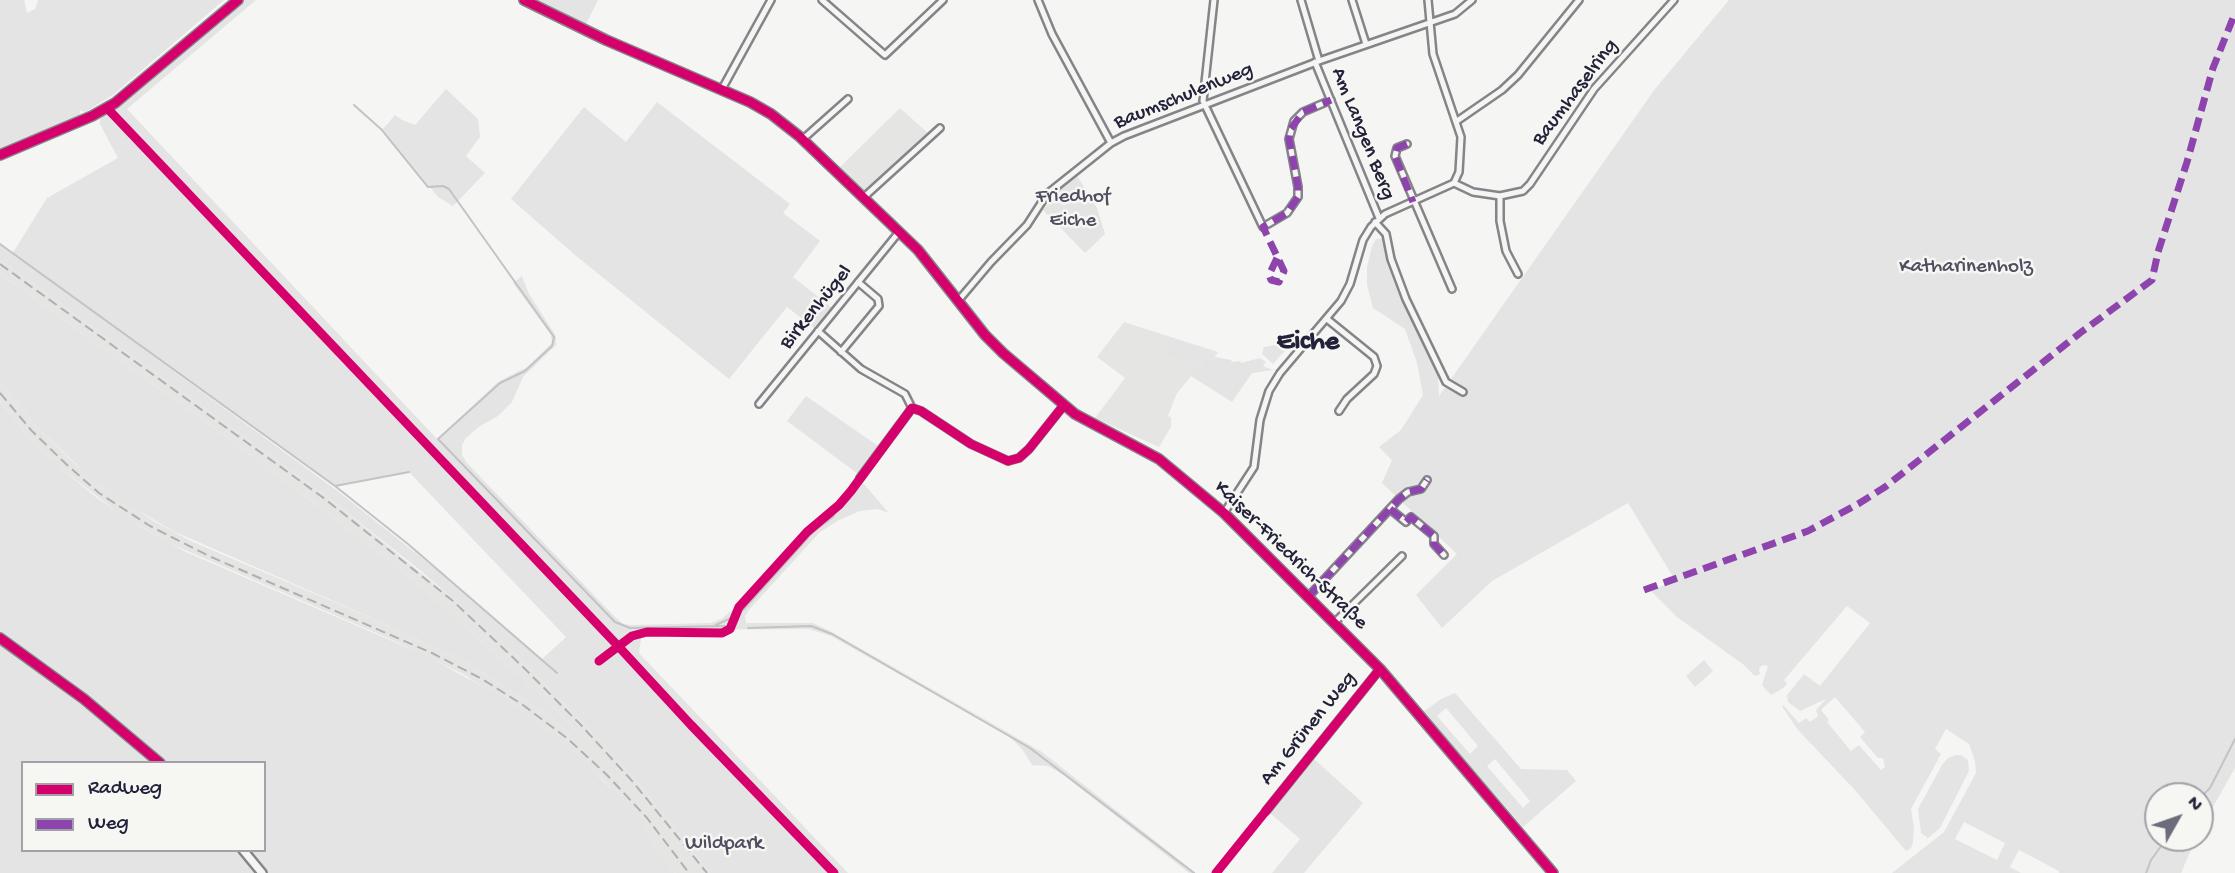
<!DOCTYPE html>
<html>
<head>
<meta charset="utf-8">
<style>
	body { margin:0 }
	#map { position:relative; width:2235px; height:873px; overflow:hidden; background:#f5f5f3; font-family:"Gochi Hand",sans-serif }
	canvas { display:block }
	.legend { position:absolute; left:21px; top:761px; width:245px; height:91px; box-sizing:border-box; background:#f6f6f2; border:2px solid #a1a1a9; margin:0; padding:9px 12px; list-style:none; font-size:21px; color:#22223b }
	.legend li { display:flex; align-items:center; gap:14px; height:35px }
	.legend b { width:35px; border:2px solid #a1a1a9 }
	.north { position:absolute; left:2144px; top:782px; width:70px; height:70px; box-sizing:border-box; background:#f6f6f2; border:2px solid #a1a1a9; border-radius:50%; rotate:50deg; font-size:19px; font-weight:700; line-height:28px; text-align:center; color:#22223b }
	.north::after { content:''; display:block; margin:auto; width:24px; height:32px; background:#6c6c7b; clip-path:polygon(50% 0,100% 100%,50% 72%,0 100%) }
</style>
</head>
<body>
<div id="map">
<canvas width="2235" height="873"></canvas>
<ul class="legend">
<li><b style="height:9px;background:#d6006c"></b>Radweg</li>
<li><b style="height:9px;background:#8e44ad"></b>Weg</li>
</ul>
<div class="north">N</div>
</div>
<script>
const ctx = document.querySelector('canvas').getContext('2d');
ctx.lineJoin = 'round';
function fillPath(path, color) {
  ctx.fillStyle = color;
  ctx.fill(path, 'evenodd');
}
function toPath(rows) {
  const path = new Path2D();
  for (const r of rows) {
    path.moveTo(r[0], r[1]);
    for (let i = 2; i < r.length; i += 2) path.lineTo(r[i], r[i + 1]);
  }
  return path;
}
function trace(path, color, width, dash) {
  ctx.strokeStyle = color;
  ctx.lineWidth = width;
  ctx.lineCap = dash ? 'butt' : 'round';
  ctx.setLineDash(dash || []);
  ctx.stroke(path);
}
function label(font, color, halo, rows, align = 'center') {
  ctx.font = font + ' "Gochi Hand",sans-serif';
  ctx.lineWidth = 5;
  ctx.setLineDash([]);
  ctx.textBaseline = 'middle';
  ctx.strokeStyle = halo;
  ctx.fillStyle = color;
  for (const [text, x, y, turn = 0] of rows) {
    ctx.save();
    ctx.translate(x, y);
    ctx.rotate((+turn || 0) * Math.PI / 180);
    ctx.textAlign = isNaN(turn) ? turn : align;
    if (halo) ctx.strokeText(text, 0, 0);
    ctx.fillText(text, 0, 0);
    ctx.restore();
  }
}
const built = toPath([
	[900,108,928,133,865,192,840,167],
	[0,260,325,495,458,603,508,647,596,736,638,783,710,873,675,873,653,845,645,825,605,782,540,725,463,674,390,639,169,543,123,516,64,471,26,434,0,402,0,382,36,426,72,461,105,488,152,520,191,541,395,628,469,664,547,715,596,756,550,704,414,580,259,461,0,274],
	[1124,322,1218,352,1212,361,1206,359,1177,393,1168,416,1171,417,1171,427,1159,447,1095,418,1125,378,1097,357]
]);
const green = toPath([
	[0,0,24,0,27,13,35,9,38,0,224,0,113,95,85,112,80,110,80,118,0,153],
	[240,0,256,0,127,109,437,439,498,382,527,367,552,343,551,335,513,283,522,276,529,294,556,336,556,345,523,377,512,402,498,416,480,426,466,438,462,445,462,455,467,463,615,617,624,624,631,625,711,623,721,619,739,605,806,530,843,495,856,475,889,513,878,509,860,511,839,520,820,532,748,611,745,616,746,623,813,623,830,631,1042,752,1196,873,1189,873,1062,774,1048,766,1032,765,1022,749,1009,736,831,636,809,629,655,630,647,633,641,639,639,653,848,873,710,873,638,783,596,736,508,647,421,571,325,495,0,260,0,244,12,254,47,198,118,158,100,124,100,119],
	[138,345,335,486,409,472,566,637,542,659,466,593,339,492],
	[532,0,598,0,585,26],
	[1729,0,2235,0,2235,768,2200,830,2200,796,2158,796,2158,838,2196,838,2181,873,2059,873,2059,871,2019,850,2010,867,2021,873,1892,873,1944,832,1976,773,1975,761,1969,744,1946,729,1935,749,1941,754,1911,809,1914,828,1913,842,1911,848,1906,851,1854,789,1798,730,1783,708,1783,705,1799,723,1806,718,1810,722,1818,716,1816,710,1826,699,1800,711,1788,702,1787,695,1804,674,1820,686,1870,623,1847,606,1784,680,1787,684,1783,688,1771,695,1762,685,1768,666,1763,665,1759,668,1760,674,1755,676,1744,665,1677,617,1651,591,1675,580,1628,503,1492,581,1442,628,1416,595,1457,554,1382,483,1392,460,1379,447,1401,430,1423,395,1417,363,1405,329,1373,308,1367,285,1367,267,1372,246,1376,239,1382,239,1387,260,1406,306,1438,375,1439,396,1655,89],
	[1835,697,1865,732,1860,737,1878,758,1883,758,1885,767,1881,770,1859,745,1851,751,1827,722,1829,720,1821,710],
	[1964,822,2005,843,1997,860,1955,839],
	[446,89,478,119,480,137,466,156,485,173,453,206,438,197,383,129,395,115,402,120,415,125],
	[657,102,790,204,783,213,820,241,793,277,835,310,818,331,787,307,729,379,575,255,511,199,584,107,626,142],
	[1076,174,1097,208,1105,234,1085,253,1043,210,1050,202,1050,197],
	[0,274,259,461,414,580,550,704,600,760,547,715,469,664,395,628,175,532,130,506,89,476,36,426,0,382],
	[1170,338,1200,347,1195,364,1165,354],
	[1293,342,1273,364,1262,354,1264,347],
	[1215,357,1231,360,1232,362,1240,361,1241,363,1260,358,1266,362,1263,366,1273,370,1252,373,1232,402,1191,376,1206,359,1212,361],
	[806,396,878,446,858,474,787,421],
	[0,402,26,434,64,471,97,498,146,530,186,552,427,656,496,694,540,725,576,755,628,805,645,825,653,845,675,873,0,873],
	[23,763,264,763,264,850,23,850],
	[1704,660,1713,671,1695,687,1686,676],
	[1455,693,1521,769,1567,770,1576,781,1523,827,1423,712,1441,699],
	[1446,708,1478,746,1470,754,1437,716],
	[1495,759,1530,801,1523,808,1487,766],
	[1956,755,1961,755,1968,760,1969,771,1940,828,1928,838,1921,833,1918,809,1942,765,1948,758],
	[1314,759,1363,803,1304,873,1272,873,1300,839,1270,813]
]);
const stream = toPath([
	[354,105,382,130,428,187,443,186,449,189,554,337,552,346,525,371,500,383,438,439,615,622,630,628,726,626],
	[0,244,335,486,408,544,557,673],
	[335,486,409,472],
	[743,610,813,532,834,516],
	[716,625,731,618],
	[748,628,811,626,832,634,1030,748,1194,873],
	[2200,798,2210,788,2235,739],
	[2146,873,2151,860,2167,838]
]);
const minor = toPath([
	[822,0,885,55,943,0],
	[1038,0,1052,34,1111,143],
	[1214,0,1203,101,1263,227,1287,213,1298,197,1298,187,1289,139,1294,121,1303,112,1331,100],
	[1301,0,1319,61],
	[1352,0,1366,44],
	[1428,0,1433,54,1461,137,1459,172,1454,183],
	[1315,62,1379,218],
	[722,89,771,0],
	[1457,121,1502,90,1518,75,1579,0],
	[803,139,848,99],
	[1407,144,1397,148,1395,156,1452,289],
	[1454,183,1473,192,1500,196,1523,191,1530,184,1594,89,1674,0],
	[1500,196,1500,221,1506,251,1518,274],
	[863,198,940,128],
	[1375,222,1386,234,1391,259,1406,299,1446,382,1463,392],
	[958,301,991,262,1027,225,1047,194,1111,143,1124,136,1319,61,1455,14,1472,0],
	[1327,319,1374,357,1377,366,1374,374,1347,399,1339,411],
	[818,331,861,369,905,394,912,408,921,411,971,444,1008,461,1019,458,1029,449,1064,405],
	[841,352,879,306,878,299,858,282],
	[759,404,899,232],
	[860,478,912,408],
	[1390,509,1406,522,1411,517,1434,536,1434,544,1444,555],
	[1224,513,1254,467,1260,420,1269,391,1280,373,1341,301,1350,284,1363,240,1371,227,1385,214,1454,183],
	[1308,597,1399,499,1408,492,1421,489,1427,480],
	[1334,623,1402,556],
	[1266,811,1380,669]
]);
const tertiary = toPath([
	[524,0,606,40,750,102,771,114,799,136,918,250,985,335,1003,353,1075,414,1159,459,1224,513,1380,669,1553,873],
	[0,155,92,116,115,103,238,0],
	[0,638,84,699,160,763],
	[243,850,262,873]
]);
const rail = toPath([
	[0,264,325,499,453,601,523,667,580,724,633,782,707,873],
	[0,393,31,430,66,464,99,493,150,526,209,556,432,653,482,679,523,705,568,739,607,775,647,818,689,873]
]);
const quiet = toPath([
	[1407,144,1397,148,1395,156,1413,202],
	[1277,258,1269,275,1271,280,1279,282,1284,271,1263,227,1287,213,1298,197,1298,187,1289,139,1290,130,1303,112,1331,100],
	[1390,509,1406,522,1411,517,1434,536,1434,544,1444,555],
	[1644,590,1808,531,1858,504,1885,487,2080,333,2152,280,2158,252,2187,162,2213,68,2235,13],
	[1308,597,1399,499,1408,492,1421,489,1427,480]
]);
const cycleway = toPath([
	[524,0,606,40,750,102,771,114,799,136,918,250,985,335,1003,353,1075,414,1159,459,1224,513,1380,669,1553,873],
	[107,108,619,647,691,725,834,873],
	[0,155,92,116,115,103,238,0],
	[0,638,84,699,160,763],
	[599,661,632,636,647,632,722,633,730,629,739,607,807,532,839,505,851,491,912,408,921,411,971,444,1008,461,1019,458,1029,449,1064,405],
	[1216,873,1380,669]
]);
const streetNames = [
	["Baumhaselring",1576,93,-53],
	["Baumschulenweg",1184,97,-22],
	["Am Langen Berg",1362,134,68],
	["Birkenhügel",817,308,-51],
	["Kaiser-Friedrich-Straße",1290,556,44],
	["Am Grünen Weg",1309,729,-51]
];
const parkNames = [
	["Friedhof",1073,198],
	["Eiche",1073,222],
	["Katharinenholz",1966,268],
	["Wildpark",724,845]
];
const districtNames = [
	["Eiche",1308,344]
];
fillPath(built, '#e5e5e4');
fillPath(green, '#e4e4e4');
trace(stream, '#c3c3c6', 2);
trace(minor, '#858589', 10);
trace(tertiary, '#858589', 12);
trace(minor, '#f5f5f3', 5);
trace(tertiary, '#f5f5f3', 7);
trace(rail, '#b0b0b2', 2, [10, 5]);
trace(quiet, '#8e44ad', 7, [14, 7]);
trace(cycleway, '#d6006c', 9);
label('21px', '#22223b', '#f6f6f2', streetNames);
label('21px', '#4f4f62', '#f6f6f2', parkNames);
label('bold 28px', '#22223b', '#f6f6f2', districtNames);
</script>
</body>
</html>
